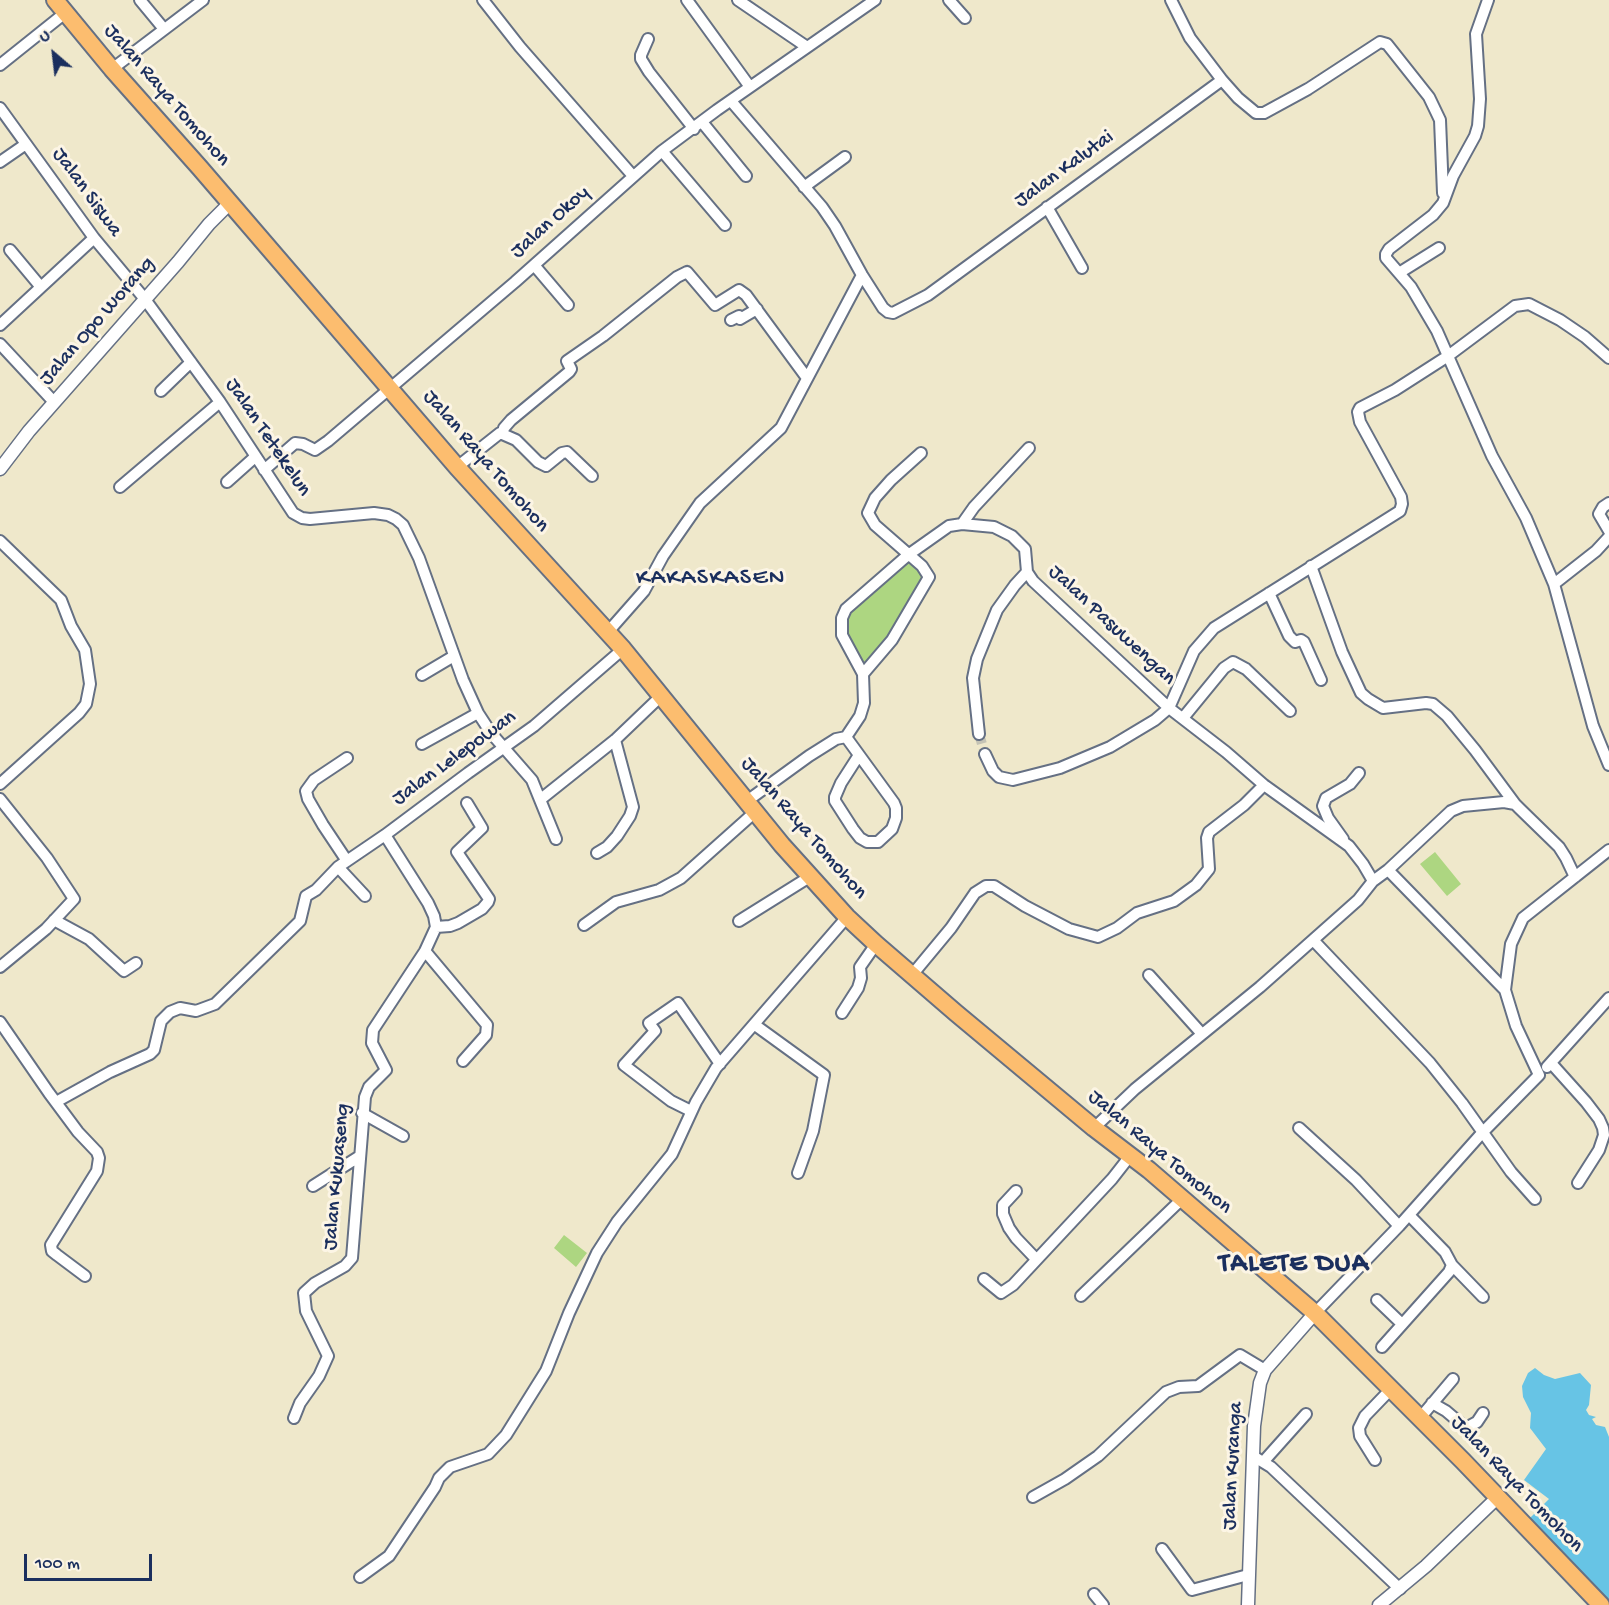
<!DOCTYPE html>
<html>
<head>
<meta charset="utf-8">
<style>
	body { margin:0 }
	#map { position:relative; width:1609px; height:1605px; overflow:hidden; background:#efe8cb; font-family:"Gochi Hand",sans-serif }
	canvas { display:block }
	.north { position:absolute; left:24px; top:24px; width:60px; height:60px; -webkit-text-stroke:4px #fcf5e5; paint-order:stroke; rotate:332deg; font-size:16px; font-weight:700; line-height:24px; text-align:center; color:#1b2f5e }
	.north::after { content:''; display:block; margin:auto; width:21px; height:27px; background:#1b2f5e; clip-path:polygon(50% 0,100% 100%,50% 72%,0 100%) }
	.scale { position:absolute; left:24px; top:1554px; width:128px; height:27px; box-sizing:border-box; border:3px solid #1b2f5e; border-top:0; padding-left:8px; font-size:18px; line-height:21px; white-space:nowrap; color:#1b2f5e; -webkit-text-stroke:4px #fcf5e5; paint-order:stroke }
</style>
</head>
<body>
<div id="map">
<canvas width="1609" height="1605"></canvas>
<div class="north">U</div>
<div class="scale">100 m</div>
</div>
<script>
const ctx = document.querySelector('canvas').getContext('2d');
ctx.lineJoin = 'round';
function fillPath(path, color) {
  ctx.fillStyle = color;
  ctx.fill(path, 'evenodd');
}
function toPath(rows) {
  const path = new Path2D();
  for (const r of rows) {
    path.moveTo(r[0], r[1]);
    for (let i = 2; i < r.length; i += 2) path.lineTo(r[i], r[i + 1]);
  }
  return path;
}
function trace(path, color, width, dash) {
  ctx.strokeStyle = color;
  ctx.lineWidth = width;
  ctx.lineCap = dash ? 'butt' : 'round';
  ctx.setLineDash(dash || []);
  ctx.stroke(path);
}
function label(font, color, halo, rows, align = 'center') {
  ctx.font = font + ' "Gochi Hand",sans-serif';
  ctx.lineWidth = 6;
  ctx.setLineDash([]);
  ctx.textBaseline = 'middle';
  ctx.strokeStyle = halo;
  ctx.fillStyle = color;
  for (const [text, x, y, turn = 0] of rows) {
    ctx.save();
    ctx.translate(x, y);
    ctx.rotate((+turn || 0) * Math.PI / 180);
    ctx.textAlign = isNaN(turn) ? turn : align;
    if (halo) ctx.strokeText(text, 0, 0);
    ctx.fillText(text, 0, 0);
    ctx.restore();
  }
}
const green = toPath([
	[908,555,929,577,863,674,845,641,846,609],
	[1435,852,1461,884,1447,896,1420,864],
	[564,1235,587,1253,576,1267,554,1248]
]);
const water = toPath([
	[1535,1368,1544,1375,1555,1379,1580,1373,1591,1385,1589,1405,1586,1410,1589,1415,1596,1417,1592,1419,1596,1425,1605,1427,1609,1437,1609,1605,1601,1605,1524,1524,1549,1499,1524,1480,1546,1449,1530,1428,1531,1413,1523,1397,1522,1386,1528,1373]
]);
const minorTunnel = toPath([
	[979,734,985,754]
]);
const minor = toPath([
	[140,0,164,29],
	[483,0,520,47,633,176],
	[687,0,750,87],
	[738,0,807,47],
	[949,0,965,18],
	[1171,0,1190,38,1222,80,1238,98,1256,113,1264,113,1308,89,1380,42,1387,44,1429,97,1440,120,1443,193],
	[1488,0,1476,34,1480,99,1478,126,1475,136,1453,176,1443,203,1433,215,1389,249,1386,254,1386,258,1411,287,1437,331,1492,456,1526,518,1554,584,1593,726,1609,765],
	[648,39,641,55,641,59,649,72,694,129],
	[0,65,65,13],
	[112,69,203,0],
	[731,101,822,207,835,226,862,275,883,308,888,312,893,313,928,295,1222,80],
	[0,108,94,238,144,298,220,402,293,513,302,518,310,519,374,513,388,515,396,519,403,525,419,558,463,680,478,713,491,733,532,780,556,839],
	[702,122,746,176],
	[662,151,725,225],
	[0,162,26,144],
	[804,187,845,157],
	[1047,207,1082,268],
	[10,250,40,286],
	[534,265,568,305],
	[1399,273,1439,248],
	[731,320,739,316,740,319,757,309],
	[0,325,94,238],
	[0,344,54,402],
	[161,391,191,362],
	[503,433,504,428,511,420,569,372,571,369,567,361,603,336,677,277,687,272,715,305,739,290,746,295,807,378],
	[457,467,500,433,516,440,538,462,546,466,562,453,567,452,592,476],
	[264,470,295,443,303,444,315,450,328,441,515,282,662,151,717,110,875,0],
	[227,482,255,457],
	[120,487,220,402],
	[1609,503,1603,507,1599,514,1609,531],
	[962,524,974,507,1029,448],
	[0,541,61,600,71,626,85,650,90,684,86,704,79,713,0,784],
	[1311,566,1342,652,1361,693,1368,699,1383,708,1426,703,1433,704,1447,716,1475,750,1515,804],
	[1554,584,1596,551,1609,537],
	[1269,593,1289,636,1295,642,1301,640,1304,642,1321,680],
	[607,633,644,591,663,556,700,503,781,428,862,275],
	[863,674,892,640,929,577,922,566,875,525,868,513,875,498,891,480,921,453],
	[422,675,454,656],
	[1183,718,1224,668,1233,662,1246,669,1290,711],
	[979,734,973,678,977,659,997,610,1015,585,1027,572],
	[846,737,894,803,896,808,896,818,892,829,878,842,867,842,860,838,853,829,835,801,835,797,841,783,859,755],
	[422,744,478,713],
	[985,754,993,771,999,777,1013,780,1060,768,1110,747,1155,720,1169,708,1194,651,1214,628,1400,511,1402,504,1401,497,1360,422,1358,412,1360,408,1395,390,1448,356,1515,306,1529,304,1560,320,1585,337,1609,358],
	[0,799,47,858,74,899,46,929,0,967],
	[541,799,615,740,661,696],
	[747,801,809,756,836,739,846,737,860,716,864,703,863,674,842,635,842,618,846,609,908,555,949,526,962,524,994,527,1012,536,1025,549,1027,572,1033,581,1169,708,1226,752,1264,785,1349,846,1363,864,1373,881,1358,900,1260,987,1135,1089,1094,1128],
	[1343,839,1328,818,1323,806,1326,798,1350,784,1359,773],
	[597,853,607,847,617,836,630,816,633,807,615,740],
	[347,861,323,825,308,799,306,791,314,780,347,758],
	[338,867,365,896],
	[1388,870,1451,811,1463,806,1504,802,1515,804,1520,809,1559,847,1566,858,1575,877],
	[54,920,89,939,124,971,136,963],
	[739,921,811,876],
	[584,925,616,902,659,890,681,878,755,812],
	[436,927,450,926,458,923,482,909,488,902,489,899,457,852,482,828,467,803],
	[1314,941,1430,1063,1462,1103,1511,1172,1535,1199],
	[425,951,487,1025,486,1035,463,1061],
	[912,975,951,928,975,893,986,886,994,886,1025,906,1069,929,1098,937,1117,928,1137,913,1174,901,1196,885,1209,869,1207,838,1209,832,1244,805,1264,785],
	[1149,975,1202,1034],
	[1505,990,1511,944,1523,918,1609,850],
	[842,1013,858,988,861,978,860,967,876,944],
	[0,1022,49,1093,78,1132,97,1152,99,1158,97,1171,51,1245,52,1251,57,1255,85,1276],
	[755,1025,824,1075,813,1131,798,1173],
	[1551,1063,1586,1102,1599,1119,1603,1128,1604,1135,1599,1150,1578,1183],
	[1547,1067,1609,998],
	[56,1102,110,1072,150,1054,154,1050,161,1021,170,1012,180,1008,196,1011,215,1004,300,921,306,896,316,890,338,867,385,835,468,773,534,726,623,649],
	[691,1111,671,1101,624,1065,655,1031,649,1023,678,1003,720,1064],
	[362,1113,403,1136],
	[1299,1128,1356,1180,1399,1226],
	[313,1186,360,1156],
	[1016,1191,1003,1205,1003,1214,1009,1228,1016,1238,1036,1259],
	[1452,1265,1483,1297],
	[984,1279,1001,1293,1013,1285,1112,1179,1130,1156],
	[1081,1296,1182,1199],
	[1377,1300,1402,1324],
	[1315,1313,1399,1226,1482,1133,1539,1075,1516,1026,1505,990,1388,870,1373,881],
	[1382,1347,1449,1272,1452,1265,1445,1252,1409,1215],
	[1432,1403,1446,1411,1466,1428,1477,1422,1483,1413],
	[294,1418,300,1403,319,1376,328,1356,306,1311,304,1293,315,1283,345,1266,352,1258,365,1097,369,1087,386,1070,372,1043,373,1030,425,951,436,927,434,916,428,903,385,835],
	[1420,1418,1453,1379],
	[1253,1456,1271,1467,1400,1589],
	[1375,1460,1360,1436,1359,1428,1365,1416,1391,1389],
	[1264,1461,1306,1414],
	[1033,1497,1065,1479,1098,1456,1166,1392,1179,1387,1198,1386,1240,1355,1265,1370],
	[1162,1549,1192,1590,1248,1575],
	[360,1577,389,1556,435,1487,439,1478,450,1467,488,1454,506,1435,546,1371,569,1313,597,1253,617,1222,672,1154,696,1102,716,1068,847,917],
	[1094,1594,1103,1605]
]);
const tertiary = toPath([
	[0,469,29,431,178,262,209,224,229,204],
	[1248,1605,1254,1426,1260,1383,1265,1370,1315,1313],
	[1379,1605,1426,1566,1498,1497]
]);
const trunk = toPath([
	[55,0,112,69,200,168,457,467,623,649,782,845,847,917,876,944,956,1013,1094,1128,1149,1170,1315,1313,1463,1461,1601,1605]
]);
const streetNames = [
	["Jalan Raya Tomohon",166,96,49],
	["Jalan Kalutai",1065,170,-36],
	["Jalan Siswa",86,193,54],
	["Jalan Okoy",551,223,-42],
	["Jalan Opo Worang",98,322,-49],
	["Jalan Tetekelun",267,438,56],
	["Jalan Raya Tomohon",485,462,49],
	["Jalan Pasuwengan",1111,626,43],
	["Jalan Lelepowan",455,759,-36],
	["Jalan Raya Tomohon",803,829,49],
	["Jalan Raya Tomohon",1159,1153,40],
	["Jalan Kukuaseng",338,1177,-85],
	["Jalan Kuranga",1234,1466,-87],
	["Jalan Raya Tomohon",1516,1485,46]
];
const quarterNames = [
	["KAKASKASEN",711,579]
];
const districtNames = [
	["TALETE DUA",1294,1266]
];
fillPath(green, '#add681');
fillPath(water, '#67c4e5');
trace(minorTunnel, '#c5c3b5', 10, [10, 5]);
trace(minor, '#657084', 14);
trace(tertiary, '#657084', 15);
trace(trunk, '#657084', 20);
trace(minor, '#fff', 10);
trace(tertiary, '#fff', 12);
trace(trunk, '#fcbd6f', 16);
label('21px', '#1b2f5e', '#fcf5e5', streetNames);
ctx.letterSpacing = '1.5px';
label('24px', '#1b2f5e', '#fcf5e5', quarterNames);
ctx.letterSpacing = '0px';
ctx.letterSpacing = '1.5px';
label('bold 27px', '#1b2f5e', '#fcf5e5', districtNames);
ctx.letterSpacing = '0px';
</script>
</body>
</html>
